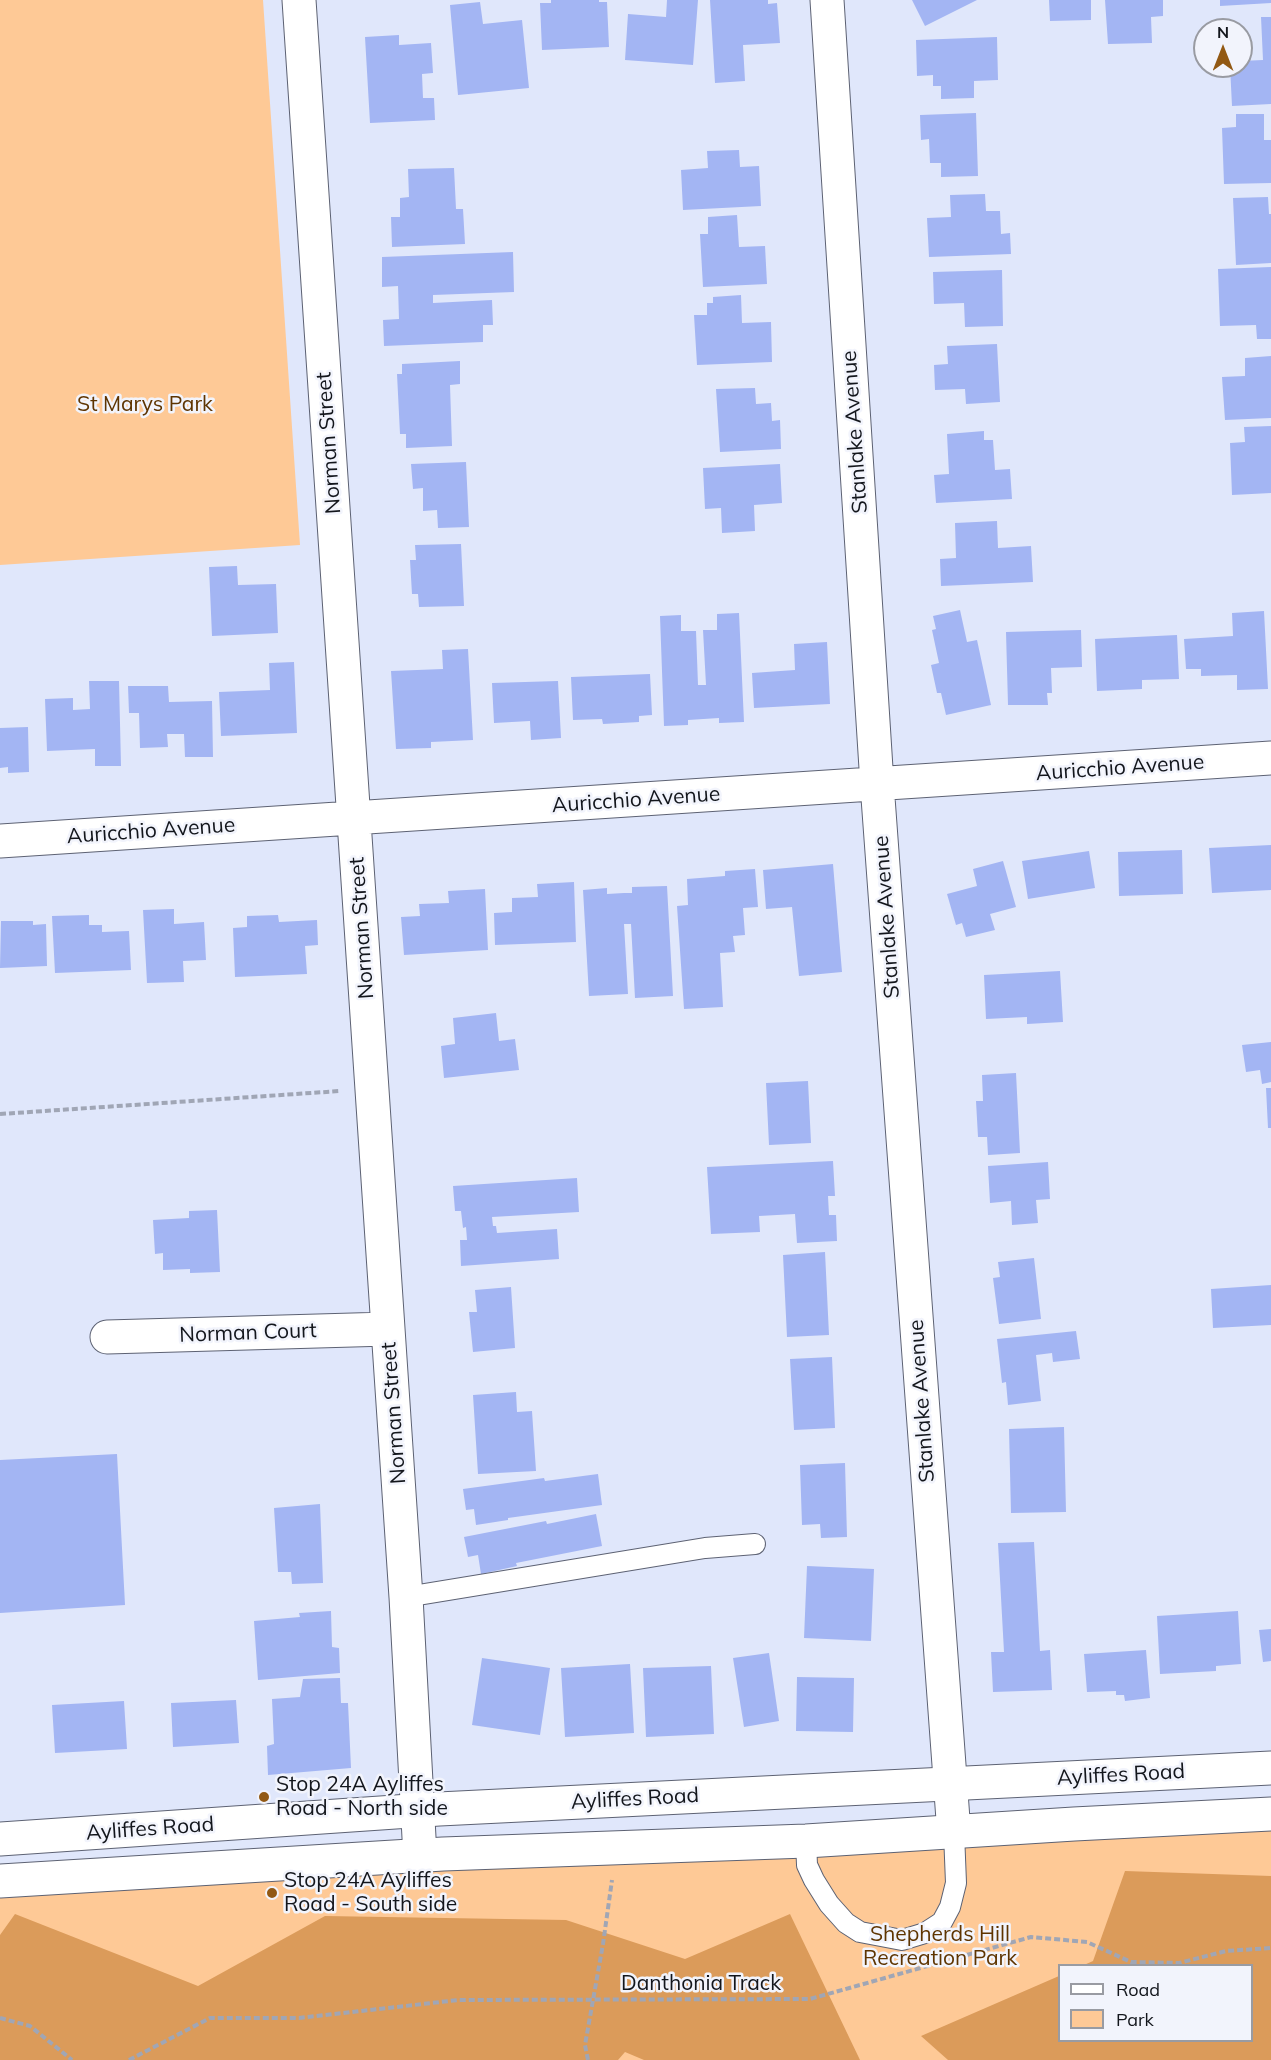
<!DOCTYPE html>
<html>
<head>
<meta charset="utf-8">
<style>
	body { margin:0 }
	#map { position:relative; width:1271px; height:2060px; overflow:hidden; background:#e0e7fb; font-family:Mulish,sans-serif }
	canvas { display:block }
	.legend { position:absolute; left:1058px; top:1964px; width:195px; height:78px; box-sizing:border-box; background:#f2f4fc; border:2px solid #999ba2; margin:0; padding:8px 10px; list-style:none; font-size:18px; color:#13161c }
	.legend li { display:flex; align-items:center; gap:12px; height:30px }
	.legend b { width:30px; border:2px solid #999ba2 }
	.north { position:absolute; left:1193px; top:18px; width:60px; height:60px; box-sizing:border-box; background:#f2f4fc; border:2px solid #999ba2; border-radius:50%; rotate:0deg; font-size:16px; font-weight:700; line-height:24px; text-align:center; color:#13161c }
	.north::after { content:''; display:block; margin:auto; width:21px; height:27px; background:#925914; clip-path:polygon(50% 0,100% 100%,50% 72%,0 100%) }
</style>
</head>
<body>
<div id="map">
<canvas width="1271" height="2060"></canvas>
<ul class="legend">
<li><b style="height:8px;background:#fff"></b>Road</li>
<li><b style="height:16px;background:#fec996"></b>Park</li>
</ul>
<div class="north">N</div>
</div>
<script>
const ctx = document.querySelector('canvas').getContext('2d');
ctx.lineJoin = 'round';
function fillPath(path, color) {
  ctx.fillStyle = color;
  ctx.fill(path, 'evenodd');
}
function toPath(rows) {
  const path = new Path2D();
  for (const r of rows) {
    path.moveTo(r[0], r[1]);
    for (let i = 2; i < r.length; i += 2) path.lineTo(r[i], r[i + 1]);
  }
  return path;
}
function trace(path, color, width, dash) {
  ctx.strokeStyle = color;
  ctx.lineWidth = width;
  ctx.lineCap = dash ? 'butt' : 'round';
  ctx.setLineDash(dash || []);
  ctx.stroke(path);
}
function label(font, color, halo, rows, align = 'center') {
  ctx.font = font + ' Mulish,sans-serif';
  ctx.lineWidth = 5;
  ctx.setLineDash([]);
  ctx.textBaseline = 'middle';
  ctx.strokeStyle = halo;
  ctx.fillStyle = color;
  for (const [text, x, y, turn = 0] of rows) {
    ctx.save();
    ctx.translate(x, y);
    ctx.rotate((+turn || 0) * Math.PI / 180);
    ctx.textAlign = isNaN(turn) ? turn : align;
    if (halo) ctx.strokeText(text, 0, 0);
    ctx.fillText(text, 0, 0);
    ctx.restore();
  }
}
const green = toPath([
	[0,0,263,0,300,545,0,565],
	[1271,1816,1271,2060,0,2060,0,1881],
	[1060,1966,1252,1966,1252,2040,1060,2040]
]);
const forest = toPath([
	[1125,1871,1271,1876,1271,2060,948,2060,921,2036,1059,1976,1060,2040,1252,2040,1252,1966,1084,1965,1093,1961],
	[15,1914,198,1986,325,1916,566,1920,685,1959,790,1914,860,2060,644,2060,625,2052,618,2060,0,2060,0,1935]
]);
const building = toPath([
	[551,0,599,0,599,2,607,2,609,47,542,50,540,3,551,3],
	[667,0,698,0,693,65,625,60,628,14,666,17],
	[710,0,768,0,768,4,777,3,780,43,743,45,745,81,715,83],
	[912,0,977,0,925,26],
	[1049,0,1091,0,1091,20,1050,21],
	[1105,0,1163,0,1163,16,1151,17,1152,43,1108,44],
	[1220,0,1271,0,1271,3,1220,6],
	[480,2,483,24,522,20,529,88,458,95,450,5],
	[1261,17,1271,17,1271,104,1232,106,1230,66,1241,66,1241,61,1263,60],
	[399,35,399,45,431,43,433,73,422,74,423,98,434,98,435,120,370,123,365,37],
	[997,37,998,80,974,81,974,98,941,99,941,86,933,86,933,75,917,76,916,40],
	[976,113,978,176,941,177,941,163,930,163,929,139,921,140,920,115],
	[1236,114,1264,114,1264,140,1271,140,1271,183,1224,184,1222,128,1236,127],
	[739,150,740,167,759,166,761,206,683,210,681,170,708,168,707,151],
	[454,168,456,209,463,209,465,244,392,247,391,217,400,217,400,198,409,197,408,169],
	[985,194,986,211,1000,211,1001,234,1010,233,1011,254,929,257,927,218,951,217,950,195],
	[1268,197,1269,214,1271,214,1271,263,1236,265,1233,198],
	[737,215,739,247,765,246,767,284,703,287,700,234,708,234,708,217],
	[513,252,514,292,433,295,433,303,492,300,493,325,483,325,483,342,384,346,383,320,399,319,398,286,382,287,382,257],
	[1271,267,1271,339,1257,339,1256,325,1220,326,1218,269],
	[1002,270,1003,326,965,327,964,303,934,304,933,272],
	[741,295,742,323,771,322,772,362,697,365,694,315,707,315,707,303,713,303,713,297],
	[997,344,1000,402,966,404,965,389,935,390,934,365,948,364,947,346],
	[1271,356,1271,418,1225,420,1222,377,1245,376,1245,358],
	[460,361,460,384,450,385,452,446,406,448,406,434,400,434,397,374,402,374,402,364],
	[755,388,756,404,771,403,772,421,780,420,781,449,720,452,716,389],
	[1271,426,1271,493,1232,495,1230,443,1245,442,1244,427],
	[984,431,984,440,993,440,995,470,1010,469,1012,499,936,503,934,475,949,474,947,434],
	[466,462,469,527,438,528,437,510,423,511,423,488,413,489,411,464],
	[780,464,782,503,754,505,755,531,722,533,721,508,705,509,703,468],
	[997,521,998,548,1031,546,1033,582,941,586,940,559,956,558,955,523],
	[461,544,464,606,419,607,418,594,412,594,410,560,416,560,415,545],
	[237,566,238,585,276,584,278,633,212,636,209,567],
	[960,610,967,642,977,640,991,705,946,715,941,693,937,693,931,665,939,663,932,630,936,629,933,616],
	[1264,611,1268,689,1237,690,1237,675,1201,676,1201,669,1186,669,1184,639,1233,636,1232,613],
	[739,613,744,722,719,723,719,718,688,720,688,725,664,726,660,616,681,615,681,631,696,631,698,685,706,685,703,630,717,630,717,614],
	[1081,630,1082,667,1051,668,1052,693,1047,693,1048,705,1008,705,1006,632],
	[1177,635,1179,679,1142,680,1142,689,1097,691,1095,639],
	[827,642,830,704,754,708,752,673,795,670,794,644],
	[468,649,473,740,431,742,431,748,396,749,391,671,443,669,442,650],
	[294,662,297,733,221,736,219,692,270,690,269,663],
	[650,674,652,715,639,716,639,722,603,724,602,719,573,720,571,677],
	[89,681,119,681,121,766,95,766,95,749,47,751,45,699,73,698,73,710,90,709],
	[558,681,561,738,531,740,530,721,494,723,492,683],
	[128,686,168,686,169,702,212,701,213,757,185,757,184,734,167,734,168,747,140,748,139,713,129,713],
	[28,727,29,772,8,773,8,767,0,768,0,728],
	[1271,845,1271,890,1212,893,1209,848],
	[1182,850,1183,894,1119,896,1118,852],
	[1089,851,1095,888,1028,899,1022,861],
	[1003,861,1016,907,990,914,995,930,966,937,962,923,956,925,947,894,977,886,973,869],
	[833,864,842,972,799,976,792,907,766,909,763,870],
	[755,869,758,907,743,908,745,935,733,936,735,952,720,953,723,1007,684,1009,677,906,688,905,687,879,725,876,725,871],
	[574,882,576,942,495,945,494,913,512,912,512,898,538,897,537,884],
	[667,886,673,996,635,998,631,924,624,924,628,994,589,996,583,890,607,888,607,894,624,893,632,893,632,887],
	[485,889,488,950,404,955,401,917,420,916,419,904,449,903,448,891],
	[174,909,174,924,204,922,206,960,183,961,184,982,147,983,143,910],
	[89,915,89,925,102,925,102,932,129,931,131,970,55,973,52,916],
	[278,915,279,922,317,920,318,945,305,946,307,974,235,977,233,928,247,927,247,916],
	[1,921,33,921,33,925,46,924,47,966,0,968],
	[1060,971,1063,1022,1027,1024,1027,1017,986,1019,984,975],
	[496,1013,499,1041,515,1039,519,1070,444,1078,441,1046,455,1044,453,1018],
	[1271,1042,1271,1082,1262,1084,1260,1070,1246,1072,1242,1045],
	[1016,1073,1020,1153,988,1155,987,1137,978,1137,976,1101,983,1101,982,1075],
	[808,1081,811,1143,769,1145,766,1083],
	[1266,1088,1271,1088,1271,1128,1268,1128],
	[833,1161,835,1196,828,1196,829,1215,836,1215,837,1241,797,1243,795,1214,759,1216,760,1232,711,1234,707,1167],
	[1048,1162,1050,1199,1036,1200,1038,1223,1012,1225,1011,1201,990,1203,988,1166],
	[577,1178,579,1212,492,1217,493,1226,496,1226,497,1233,557,1229,559,1259,461,1266,460,1240,467,1240,466,1227,463,1228,461,1211,455,1211,453,1186],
	[217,1210,220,1272,190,1273,190,1269,163,1270,163,1253,155,1254,153,1220,189,1218,189,1211],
	[825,1252,829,1335,787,1337,783,1255],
	[1034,1258,1041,1319,999,1324,993,1278,1000,1277,998,1262],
	[1271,1285,1271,1325,1213,1328,1211,1289],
	[511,1287,515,1348,473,1352,469,1312,477,1312,475,1290],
	[1076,1331,1080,1359,1053,1362,1052,1353,1036,1355,1041,1401,1008,1405,1006,1382,1002,1383,997,1339],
	[832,1357,835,1428,794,1430,790,1359],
	[516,1392,517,1412,532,1411,536,1471,478,1474,473,1395],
	[1064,1427,1066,1512,1011,1513,1009,1429],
	[117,1454,125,1605,0,1613,0,1460],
	[845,1463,847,1537,821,1538,820,1524,802,1525,800,1465],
	[598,1474,602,1505,508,1518,508,1520,476,1525,474,1509,466,1510,463,1489,544,1478,545,1481],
	[320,1504,323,1583,292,1584,291,1572,278,1572,274,1508],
	[596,1514,602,1546,516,1563,517,1566,481,1574,478,1555,468,1557,464,1537,546,1521,547,1524],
	[1034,1542,1040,1651,1050,1650,1052,1690,993,1692,991,1652,1004,1652,998,1543],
	[807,1566,874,1569,871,1641,804,1638],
	[331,1611,332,1647,339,1648,340,1673,258,1680,254,1621,300,1617,299,1613],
	[1238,1611,1241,1664,1216,1666,1216,1671,1160,1674,1157,1616],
	[1271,1629,1271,1661,1263,1662,1259,1630],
	[1146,1650,1150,1698,1125,1701,1124,1695,1116,1695,1116,1691,1087,1692,1084,1654],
	[769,1653,779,1721,744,1727,733,1658],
	[482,1658,550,1668,540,1735,472,1725],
	[630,1664,634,1733,565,1737,561,1668],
	[711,1666,714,1734,646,1737,643,1668],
	[797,1677,854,1678,853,1732,796,1731],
	[340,1678,341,1703,348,1703,351,1768,268,1775,267,1746,274,1744,272,1699,300,1697,303,1679],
	[236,1700,239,1743,173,1747,171,1703],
	[124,1701,127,1749,55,1753,52,1705]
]);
const path = toPath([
	[0,1114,340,1091],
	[0,2018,30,2026,72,2060],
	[129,2060,210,2018,299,2018,458,2000,810,1999,1031,1937,1087,1942,1131,1962,1179,1963,1226,1951,1271,1948],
	[588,2060,585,2045,603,1944,612,1880]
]);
const service = toPath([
	[406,1597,705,1548,755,1544],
	[806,1841,807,1865,814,1880,829,1904,846,1923,860,1932,902,1940,925,1933,942,1922,950,1907,956,1883,954,1833]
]);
const minor = toPath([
	[299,0,406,1597,420,1856],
	[827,0,877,784,954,1833],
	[0,841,1271,758],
	[107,1337,388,1329]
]);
const secondary = toPath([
	[0,1839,439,1809,1271,1768],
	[0,1881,443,1854,806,1841,1074,1824,1271,1814]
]);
const markers = [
	[264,1797,6,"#925914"],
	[272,1893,6,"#925914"]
];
const parkNames = [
	["St Marys Park",145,405],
	["Shepherds Hill",940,1935],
	["Recreation Park",940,1959]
];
const streetNames = [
	["Stanlake Avenue",855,432,-94],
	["Norman Street",329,443,-94],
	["Auricchio Avenue",1120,768,-4],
	["Auricchio Avenue",636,800,-4],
	["Auricchio Avenue",151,831,-4],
	["Stanlake Avenue",887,917,-94],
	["Norman Street",362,928,-94],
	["Norman Court",248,1333,-2],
	["Stanlake Avenue",922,1401,-94],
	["Norman Street",394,1413,-94],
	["Ayliffes Road",1121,1775,-3],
	["Ayliffes Road",635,1799,-3],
	["Ayliffes Road",150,1829,-4],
	["Danthonia Track",701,1984]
];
const poiNames = [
	["Stop 24A Ayliffes",276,1785],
	["Road - North side",276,1809],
	["Stop 24A Ayliffes",284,1881],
	["Road - South side",284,1905]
];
fillPath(green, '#fec996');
fillPath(forest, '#db9b5a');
fillPath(building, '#a3b5f3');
trace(service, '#5d6273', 22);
trace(minor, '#5d6273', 35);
trace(secondary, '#5d6273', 35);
trace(path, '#a0a6b5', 4, [6, 3]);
trace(service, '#fff', 20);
trace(minor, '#fff', 33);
trace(secondary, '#fff', 33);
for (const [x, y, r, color] of markers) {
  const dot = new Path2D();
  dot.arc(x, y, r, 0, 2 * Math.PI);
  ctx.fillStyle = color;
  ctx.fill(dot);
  trace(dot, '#f2f4fc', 2);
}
label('21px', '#5e3400', '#f2f4fc', parkNames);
label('21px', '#13161c', '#f2f4fc', streetNames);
label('21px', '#13161c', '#f2f4fc', poiNames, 'left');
</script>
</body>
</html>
